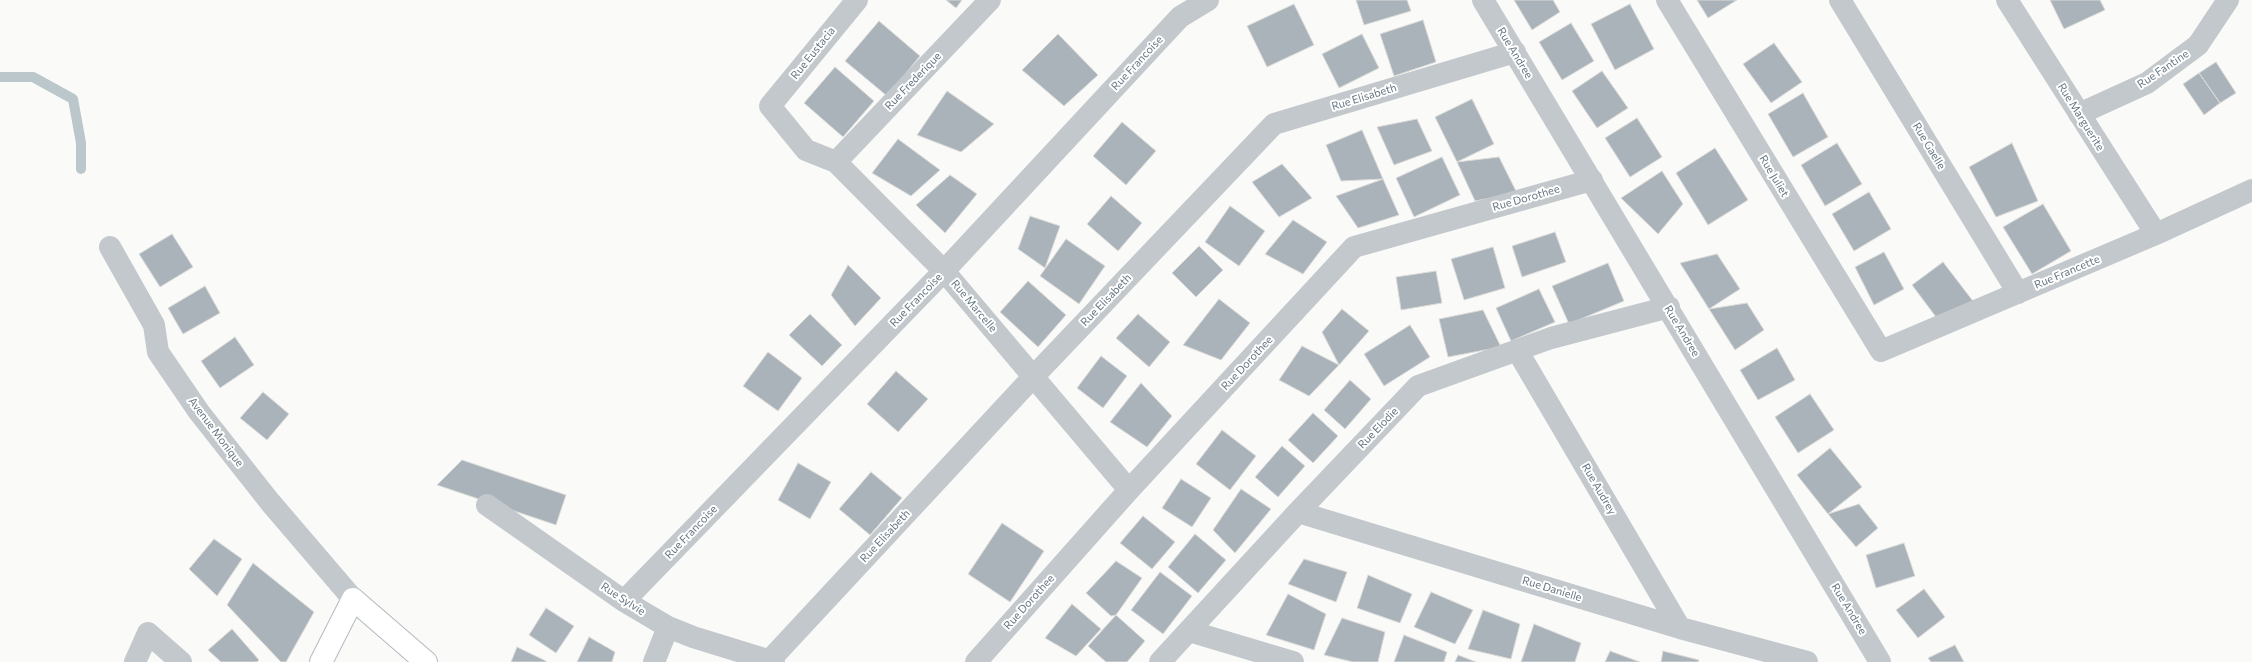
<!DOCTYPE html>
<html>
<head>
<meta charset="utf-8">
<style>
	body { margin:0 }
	canvas { display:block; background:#fafaf8 }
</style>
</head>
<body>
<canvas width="2252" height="662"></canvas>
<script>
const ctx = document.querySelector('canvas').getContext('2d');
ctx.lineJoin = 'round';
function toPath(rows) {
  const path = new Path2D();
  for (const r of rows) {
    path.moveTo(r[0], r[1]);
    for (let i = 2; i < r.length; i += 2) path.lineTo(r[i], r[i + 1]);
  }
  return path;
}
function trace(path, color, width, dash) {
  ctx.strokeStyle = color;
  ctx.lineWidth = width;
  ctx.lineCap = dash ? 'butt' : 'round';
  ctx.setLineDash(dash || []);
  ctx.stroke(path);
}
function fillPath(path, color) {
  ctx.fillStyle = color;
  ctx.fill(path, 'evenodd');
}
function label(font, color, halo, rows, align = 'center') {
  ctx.font = font + ' Commissioner,sans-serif';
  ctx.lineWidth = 4;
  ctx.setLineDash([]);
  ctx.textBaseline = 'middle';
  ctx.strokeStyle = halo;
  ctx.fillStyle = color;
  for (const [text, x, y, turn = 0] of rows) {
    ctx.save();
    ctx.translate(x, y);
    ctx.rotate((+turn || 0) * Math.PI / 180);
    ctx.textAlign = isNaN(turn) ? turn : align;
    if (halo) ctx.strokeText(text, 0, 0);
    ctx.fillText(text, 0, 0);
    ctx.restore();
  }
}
const stream = toPath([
	[0,77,33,77,73,99,81,143,81,169]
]);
const building = toPath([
	[946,0,962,0,956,8,946,0],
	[1356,0,1407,0,1411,11,1364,25,1356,0],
	[1514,0,1553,0,1560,12,1532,30,1514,0],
	[1697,0,1737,0,1708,18,1697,0],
	[2050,0,2100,0,2105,10,2064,29,2050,0],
	[1294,4,1314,45,1267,67,1247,26,1294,4],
	[1630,4,1654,49,1615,70,1591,24,1630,4],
	[1423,20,1436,62,1394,76,1380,34,1423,20],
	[879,21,920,56,887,96,845,61,879,21],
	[1571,23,1594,61,1562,80,1539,42,1571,23],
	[1058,34,1098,75,1064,106,1022,70,1058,34],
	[1362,34,1379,68,1339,88,1322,54,1362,34],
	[1774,43,1802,82,1771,103,1743,64,1774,43],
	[2216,62,2236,93,2220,103,2199,73,2216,62],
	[835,67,874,101,843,137,804,103,835,67],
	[1602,71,1628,108,1597,128,1572,91,1602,71],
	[2199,73,2220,103,2204,115,2183,84,2199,73],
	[947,91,994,124,961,152,917,135,947,91],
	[1803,93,1828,137,1793,157,1768,114,1803,93],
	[1472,99,1494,144,1457,162,1435,117,1472,99],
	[1637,118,1662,157,1630,177,1605,138,1637,118],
	[1417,119,1432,151,1394,165,1377,127,1417,119],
	[1122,122,1156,151,1126,185,1093,156,1122,122],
	[1362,130,1383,179,1341,181,1326,145,1362,130],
	[898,139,940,170,911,196,872,173,898,139],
	[1837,143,1862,184,1825,206,1801,165,1837,143],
	[2012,143,2038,201,1996,217,1969,167,2012,143],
	[1715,148,1748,200,1708,225,1676,173,1715,148],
	[1442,157,1460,195,1414,217,1396,178,1442,157],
	[1499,157,1517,193,1475,201,1457,162,1499,157],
	[1282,164,1312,198,1279,217,1252,182,1282,164],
	[1662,171,1683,204,1658,234,1621,198,1662,171],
	[950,175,977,194,945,233,916,205,950,175],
	[1383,179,1399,215,1358,228,1336,196,1383,179],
	[1869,192,1891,229,1854,251,1832,214,1869,192],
	[1111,196,1142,223,1118,251,1087,224,1111,196],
	[2043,204,2071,251,2032,274,2003,227,2043,204],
	[1230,206,1265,231,1239,266,1205,242,1230,206],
	[1030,216,1060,226,1045,268,1018,249,1030,216],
	[1293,220,1327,242,1303,274,1265,254,1293,220],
	[1555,232,1566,262,1522,277,1512,246,1555,232],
	[172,234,193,267,160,287,139,254,172,234],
	[1066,239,1105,266,1079,304,1040,276,1066,239],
	[1199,246,1223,270,1196,297,1172,273,1199,246],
	[1493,247,1505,288,1464,300,1451,259,1493,247],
	[1884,252,1904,289,1874,305,1855,267,1884,252],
	[1717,254,1740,289,1709,309,1680,263,1717,254],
	[1943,262,1976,305,1945,329,1912,285,1943,262],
	[1608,263,1624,301,1569,324,1552,286,1608,263],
	[848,265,881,298,855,326,831,295,848,265],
	[1436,271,1442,303,1401,310,1396,277,1436,271],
	[1028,281,1066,315,1038,347,1000,312,1028,281],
	[205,286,220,313,183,334,168,308,205,286],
	[1539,289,1555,322,1511,341,1496,308,1539,289],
	[1219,299,1250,323,1221,360,1183,345,1219,299],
	[1747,303,1764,330,1735,350,1709,309,1747,303],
	[1342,309,1369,331,1339,365,1322,332,1342,309],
	[1483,310,1501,347,1448,357,1439,319,1483,310],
	[810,314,842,345,822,366,789,335,810,314],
	[1138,314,1170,342,1149,367,1116,338,1138,314],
	[1410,325,1430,357,1384,386,1364,354,1410,325],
	[235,337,254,365,220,388,201,361,235,337],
	[1302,346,1339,365,1309,396,1279,380,1302,346],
	[1777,348,1795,380,1758,400,1740,370,1777,348],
	[768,352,802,378,778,411,743,386,768,352],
	[1101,356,1127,376,1103,408,1077,388,1101,356],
	[896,371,928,399,898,432,867,404,896,371],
	[1350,380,1371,399,1345,429,1324,410,1350,380],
	[1141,383,1172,416,1147,447,1110,422,1141,383],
	[263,392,289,414,267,440,240,418,263,392],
	[1810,394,1834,430,1798,453,1775,417,1810,394],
	[1313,413,1338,436,1313,463,1288,440,1313,413],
	[1222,430,1256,456,1230,490,1196,464,1222,430],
	[1282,446,1305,466,1278,497,1255,477,1282,446],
	[1830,448,1862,487,1828,514,1797,475,1830,448],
	[462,460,566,495,556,525,437,485,462,460],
	[798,463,831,482,810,519,778,500,798,463],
	[871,472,902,498,870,535,839,509,871,472],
	[1181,479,1211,498,1192,527,1162,508,1181,479],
	[1241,489,1271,509,1235,553,1213,530,1241,489],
	[1859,504,1878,528,1856,547,1828,514,1859,504],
	[1143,516,1175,542,1152,569,1120,543,1143,516],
	[1002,523,1044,551,1010,602,968,574,1002,523],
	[1195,534,1226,560,1198,593,1168,567,1195,534],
	[214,539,242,559,217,596,189,569,214,539],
	[1904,543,1915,576,1876,588,1866,555,1904,543],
	[1304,559,1347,572,1336,602,1288,584,1304,559],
	[1116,561,1142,578,1116,615,1111,616,1086,593,1116,561],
	[253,563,314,612,286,662,281,662,227,605,253,563],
	[1160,572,1192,596,1163,634,1131,610,1160,572],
	[1368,575,1412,594,1400,623,1357,608,1368,575],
	[1924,589,1945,617,1918,638,1896,610,1924,589],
	[1431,592,1473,610,1455,644,1414,627,1431,592],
	[1288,594,1326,614,1314,650,1266,635,1288,594],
	[1072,604,1101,629,1076,656,1045,638,1072,604],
	[546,608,574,626,556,653,529,635,546,608],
	[1483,610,1520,624,1511,659,1468,649,1483,610],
	[1116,615,1145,641,1127,662,1106,662,1088,646,1116,615],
	[1342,618,1385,632,1378,662,1353,662,1324,655,1342,618],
	[1534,624,1581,643,1575,662,1521,662,1534,624],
	[232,629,259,660,257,662,221,662,208,650,232,629],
	[1404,635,1447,652,1444,662,1394,662,1404,635],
	[589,637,615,652,612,662,577,662,589,637],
	[1955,645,1964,662,1931,662,1928,658,1955,645],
	[517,647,546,661,546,662,511,662,517,647],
	[1610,651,1640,662,1605,662,1610,651],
	[1663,651,1699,660,1698,662,1661,662,1663,651],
	[1458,655,1476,662,1455,662,1458,655]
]);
const street = toPath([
	[857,0,770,106,806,150,836,162,944,271,1129,490],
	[1483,0,1880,662],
	[1667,0,1881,351,2156,234,2252,190],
	[1840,0,2018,293],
	[2007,0,2156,234],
	[2079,114,2147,83,2198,45,2228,0],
	[836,162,990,0],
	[110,247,154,325,158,352,199,412,270,502,353,599],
	[1517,350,1680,628],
	[487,505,624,601,668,627,693,637,774,662],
	[1298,512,1680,628,1807,662],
	[624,601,944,271,1180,17,1208,0],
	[1189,631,1293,662],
	[769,661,1033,377,1274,124,1515,52],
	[135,662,148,633,181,662],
	[654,662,668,627],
	[976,662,1129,490,1354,247,1592,180],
	[1160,662,1298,512,1418,386,1551,338,1669,307]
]);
const secondary = toPath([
	[321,662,353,599,426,662]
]);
const streetNames = [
	["Rue Eustacia",813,53,-51],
	["Rue Andree",1515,53,59],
	["Rue Francoise",1137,63,-47],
	["Rue Fantine",2163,69,-34],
	["Rue Frederique",913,81,-46],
	["Rue Elisabeth",1364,97,-17],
	["Rue Marguerite",2081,117,58],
	["Rue Gaelle",1929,146,59],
	["Rue Juliet",1774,176,59],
	["Rue Dorothee",1526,198,-16],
	["Rue Francette",2067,272,-23],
	["Rue Francoise",916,300,-46],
	["Rue Elisabeth",1106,300,-46],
	["Rue Marcelle",974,306,50],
	["Rue Andree",1682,331,59],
	["Rue Dorothee",1247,363,-47],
	["Rue Elodie",1378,428,-46],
	["Avenue Monique",216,432,53],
	["Rue Audrey",1599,489,60],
	["Rue Francoise",691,532,-46],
	["Rue Elisabeth",885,536,-47],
	["Rue Danielle",1552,589,17],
	["Rue Sylvie",623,599,33],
	["Rue Dorothee",1029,602,-48],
	["Rue Andree",1849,609,59]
];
trace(stream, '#bbc7cb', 10);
fillPath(building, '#aab3b9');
trace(building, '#dcdcda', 1);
trace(secondary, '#b3babf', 24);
trace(street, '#c3c8cc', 22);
trace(secondary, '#fff', 22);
label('11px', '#657683', '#fff', streetNames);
</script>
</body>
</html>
